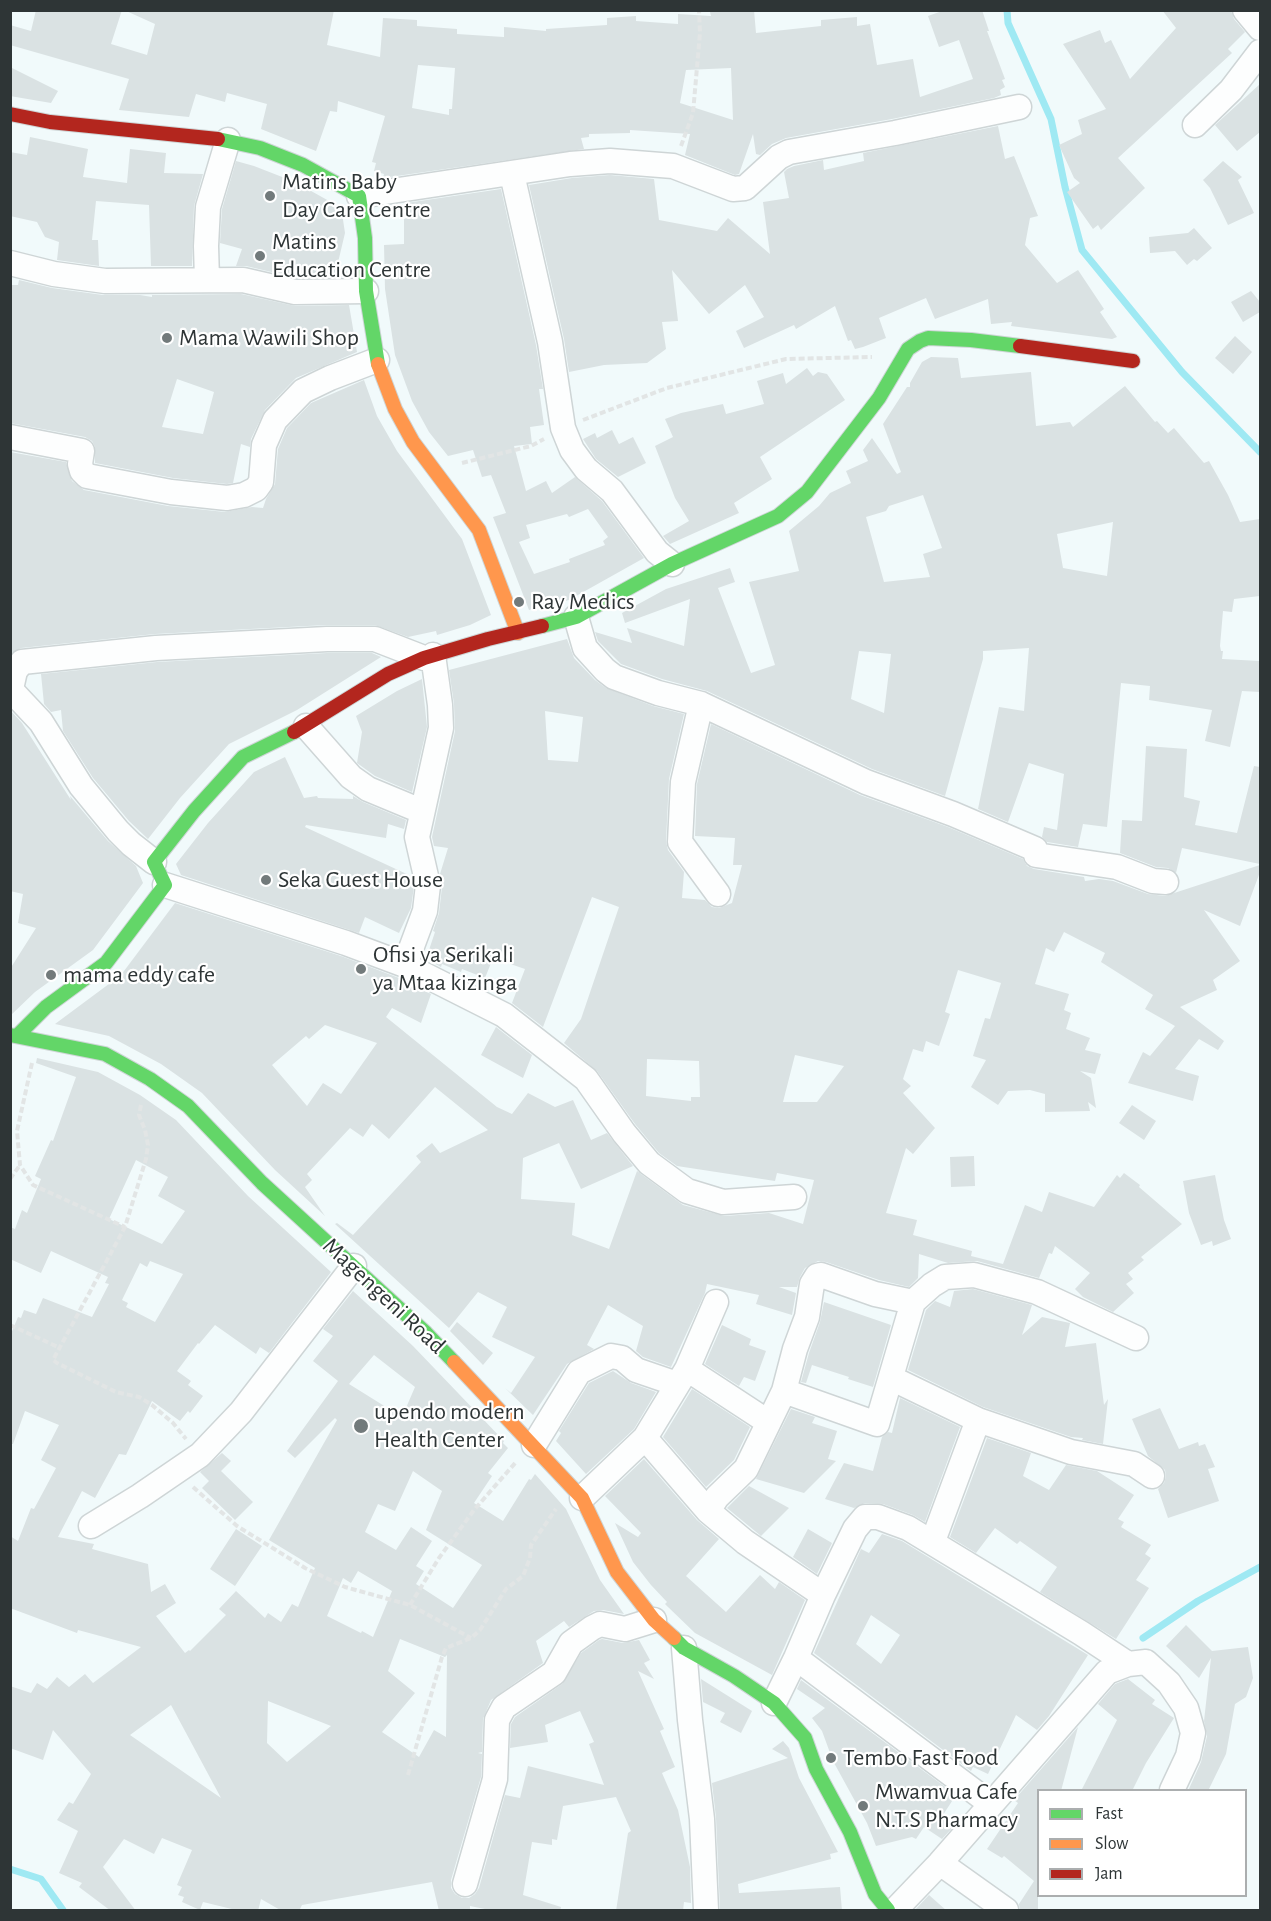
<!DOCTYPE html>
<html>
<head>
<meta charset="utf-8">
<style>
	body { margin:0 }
	#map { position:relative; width:1271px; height:1921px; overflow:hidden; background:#f1fafb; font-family:"Alegreya Sans",sans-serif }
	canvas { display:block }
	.frame { position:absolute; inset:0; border:12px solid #2e3536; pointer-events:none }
	.legend { position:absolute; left:1037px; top:1789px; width:210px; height:108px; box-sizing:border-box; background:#fff; border:2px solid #abaeaf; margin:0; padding:8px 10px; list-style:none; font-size:18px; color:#2e3536 }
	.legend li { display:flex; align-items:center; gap:12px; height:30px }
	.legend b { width:30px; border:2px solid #abaeaf }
</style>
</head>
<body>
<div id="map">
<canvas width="1271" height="1921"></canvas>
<div class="frame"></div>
<ul class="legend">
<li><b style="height:8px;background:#63d668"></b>Fast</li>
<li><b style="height:8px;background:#ff974d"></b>Slow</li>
<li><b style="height:8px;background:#b3261e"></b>Jam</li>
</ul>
</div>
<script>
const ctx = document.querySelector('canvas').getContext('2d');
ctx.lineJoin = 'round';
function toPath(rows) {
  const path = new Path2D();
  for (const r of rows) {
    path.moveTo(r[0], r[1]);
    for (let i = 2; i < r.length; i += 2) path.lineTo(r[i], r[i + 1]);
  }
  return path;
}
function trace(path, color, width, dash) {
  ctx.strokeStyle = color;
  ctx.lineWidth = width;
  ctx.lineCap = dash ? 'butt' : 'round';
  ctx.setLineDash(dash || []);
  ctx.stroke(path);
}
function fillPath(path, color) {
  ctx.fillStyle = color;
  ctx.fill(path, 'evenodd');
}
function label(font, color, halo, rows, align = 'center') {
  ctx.font = font + ' "Alegreya Sans",sans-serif';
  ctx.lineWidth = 4.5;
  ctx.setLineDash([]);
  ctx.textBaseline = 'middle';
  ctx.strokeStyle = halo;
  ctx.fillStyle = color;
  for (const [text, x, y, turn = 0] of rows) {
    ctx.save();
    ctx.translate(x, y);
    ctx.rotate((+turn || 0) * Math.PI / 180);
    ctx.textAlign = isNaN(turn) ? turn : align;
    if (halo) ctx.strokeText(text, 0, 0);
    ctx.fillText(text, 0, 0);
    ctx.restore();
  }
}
const stream = toPath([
	[1007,10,1008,23,1051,119,1065,187,1082,250,1182,372,1260,452],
	[1143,1638,1198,1601,1260,1567],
	[10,1869,41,1879,63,1910]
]);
const building = toPath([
	[36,10,122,10,111,44,147,55,155,24,124,10,334,10,327,45,380,57,383,18,417,20,417,26,457,29,457,34,504,37,504,27,546,31,546,29,607,25,607,18,636,16,636,21,678,24,678,14,711,16,710,12,724,10,754,10,756,33,821,26,821,20,857,17,857,26,870,24,877,65,913,59,920,97,973,79,959,40,939,47,928,16,945,10,982,10,989,31,987,31,1005,79,1002,80,1005,87,1000,90,1001,95,994,98,892,119,786,138,772,144,760,155,756,154,753,134,739,174,735,175,685,155,690,134,630,130,630,133,589,134,589,137,581,138,584,149,383,178,384,174,374,171,376,163,372,162,385,116,338,101,337,112,330,111,316,151,261,129,267,104,227,93,225,102,196,94,189,117,119,110,129,79,10,45,10,25,31,31],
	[418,65,455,68,452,109,449,109,449,115,412,108],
	[731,68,733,120,680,103,686,70],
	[1162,10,1231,10,1234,19,1245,32,1228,49,1232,53,1118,158,1145,188,1101,230,1098,225,1093,229,1067,192,1080,183,1074,178,1059,145,1082,134,1078,120,1106,109,1063,44,1100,30,1105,43,1111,40,1130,79,1176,28],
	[10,67,58,91,51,103,10,96],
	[1260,84,1260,132,1237,151,1215,125],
	[998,126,1005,159,1014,156,1038,216,1030,218,1025,245,1057,283,1078,270,1104,309,1100,312,1117,337,1112,339,1011,326,1012,322,991,324,988,299,935,319,926,298,879,318,886,338,863,347,855,349,851,340,848,341,835,306,796,329,794,325,744,348,736,331,764,317,745,285,709,314,672,270,678,321,662,322,666,349,647,363,604,365,569,372,564,339,529,185,572,178,610,175,654,179,659,220,717,231,728,218,770,254,763,202,789,198,784,172,787,169,794,166,823,160,824,170,864,161,863,153],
	[30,137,88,149,83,177,127,183,130,149,166,153,164,173,203,174,194,206,192,266,151,266,149,205,96,201,92,240,98,240,99,266,57,260,59,242,45,237,37,222,10,216,10,152,27,155],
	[236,161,254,166,295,182,338,206,336,212,342,213,345,233,336,271,347,271,347,277,297,278,246,266,236,266,242,249,220,243,222,209],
	[1223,161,1242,177,1238,180,1254,213,1228,225,1210,188,1203,180],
	[501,189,536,345,543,389,539,389,544,425,530,427,532,444,514,446,526,491,546,481,552,493,575,477,602,501,644,558,569,600,529,610,493,517,506,513,491,475,482,477,473,450,448,456,429,432,412,401,395,355,385,289,384,245,404,244,404,219,407,218,406,203],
	[588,509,608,537,603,541,605,545,569,559,570,562,534,574,519,542,530,538,526,525,567,514,569,517],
	[1194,228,1212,248,1197,261,1194,259,1187,265,1175,251,1150,253,1149,237,1188,233],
	[19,280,52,288,103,295,140,295,152,297,152,295,241,294,295,306,349,305,357,352,296,378,265,410,251,439,250,447,241,444,233,483,227,484,173,478,95,463,95,447,92,441,85,437,10,423,10,299,12,285,18,285],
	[177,379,214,392,203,434,162,427],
	[1251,291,1260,302,1260,312,1243,322,1231,302],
	[1235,336,1252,352,1233,374,1215,358],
	[931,357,958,358,961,378,1031,372,1036,426,1070,422,1073,427,1125,386,1155,422,1157,421,1168,433,1174,428,1204,463,1209,461,1228,495,1240,522,1260,519,1260,596,1234,599,1232,612,1223,611,1220,646,1221,651,1223,651,1222,659,1260,661,1260,692,1242,691,1230,747,1205,741,1212,710,1149,700,1150,686,1121,683,1107,827,1083,824,1078,847,1047,842,1042,837,1044,827,1057,830,1064,774,1029,763,1008,822,978,809,999,707,1024,711,1029,648,983,651,983,659,945,796,872,769,707,691,662,679,621,664,598,641,595,632,632,643,627,628,684,646,690,599,625,623,622,613,666,589,730,568,735,582,718,588,751,673,775,665,749,582,799,571,789,531,819,506,830,493,851,483,846,471,868,461,863,450,872,438,897,474,901,472,883,424,907,387,910,387,910,383,922,362],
	[923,495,942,548,923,554,930,577,884,582,866,517,886,511,889,506],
	[1113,522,1107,576,1063,568,1057,534],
	[859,651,891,654,884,713,851,699],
	[807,368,813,376,818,372,827,374,845,400,760,457,772,479,734,503,739,513,670,544,663,536,689,521,675,498,655,446,673,437,665,419,681,413,723,404,726,414,764,404,757,381,783,373,786,384],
	[364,380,377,416,397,451,462,539,491,615,470,625,437,635,436,631,408,637,375,625,326,625,155,634,21,648,10,654,10,452,66,462,72,481,84,490,168,506,225,512,252,507,263,508,266,499,275,484,278,449,287,428,311,403],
	[612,430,619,444,633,437,646,463,618,477,596,459,583,439,595,433,597,438],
	[567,639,574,658,595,680,606,688,653,706,684,714,669,779,666,841,668,850,684,872,682,898,705,900,712,907,719,908,732,903,742,865,733,865,735,838,695,836,697,784,711,724,860,795,948,827,1023,859,1027,866,1034,869,1084,877,1085,881,1099,879,1113,881,1148,894,1165,896,1260,865,1260,872,1240,926,1204,910,1240,961,1213,980,1217,990,1180,1007,1224,1041,1218,1050,1199,1039,1175,1069,1199,1076,1193,1101,1128,1083,1143,1052,1150,1056,1175,1026,1145,1009,1153,995,1101,962,1105,953,1064,932,1054,952,1046,948,1035,984,1069,994,1064,1010,1071,1013,1066,1029,1090,1038,1085,1050,1101,1054,1095,1074,1080,1071,1091,1078,1096,1108,1088,1102,1090,1111,1045,1112,1045,1094,1030,1090,1008,1091,998,1105,971,1087,986,1060,973,1056,985,1018,990,1019,1001,983,958,970,945,1012,950,1014,939,1046,926,1041,923,1052,913,1049,903,1079,911,1086,903,1093,935,1128,913,1154,906,1148,886,1213,917,1220,913,1235,972,1251,971,1256,1003,1264,1025,1205,1042,1212,1049,1192,1094,1207,1117,1175,1120,1178,1124,1173,1140,1185,1139,1187,1182,1224,1141,1257,1144,1260,1128,1273,1133,1279,1126,1284,1134,1293,1113,1312,1083,1297,1075,1289,1090,1273,1055,1246,1052,1254,1049,1253,1039,1278,977,1261,948,1263,919,1254,918,1278,909,1287,879,1280,826,1262,818,1261,805,1268,800,1277,797,1287,779,1287,796,1293,792,1315,756,1304,759,1295,707,1284,705,1293,671,1367,643,1357,636,1351,643,1326,608,1305,587,1345,594,1349,567,1364,533,1415,505,1388,511,1393,535,1357,492,1337,507,1307,478,1292,449,1328,335,1224,337,1223,353,1235,421,1162,416,1156,432,1143,440,1153,488,1130,435,1087,389,1139,372,1124,363,1137,350,1128,307,1174,312,1180,305,1187,325,1216,275,1170,202,1093,161,1064,109,1036,55,1024,121,975,175,903,341,956,399,978,431,994,421,1023,392,1008,386,1017,497,1107,512,1114,528,1093,555,1107,573,1100,591,1140,607,1133,633,1166,581,1189,559,1143,523,1158,521,1199,575,1203,572,1235,609,1249,637,1171,683,1205,724,1216,769,1213,803,1224,814,1180,777,1173,775,1181,677,1166,659,1153,635,1124,597,1071,564,1043,581,1019,619,907,592,897,543,1027,512,1003,525,969,493,958,485,978,462,969,461,972,442,964,441,967,426,959,435,932,433,931,439,913,442,887,440,874,448,848,434,846,432,837,455,731,454,704,449,670],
	[545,711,583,717,578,762,548,760],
	[325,1025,377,1043,341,1094,323,1083,307,1106,272,1065,306,1036,309,1039],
	[795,1055,844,1066,817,1102,783,1102],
	[647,1059,699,1061,700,1097,691,1097,691,1101,646,1096],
	[327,653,372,653,381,657,297,710,229,744,180,798,148,839,129,821,93,778,63,731,61,710,51,712,44,704,41,674,157,662],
	[422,679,427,727,412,792,375,776,357,763,362,732,356,716,397,691],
	[10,710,22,723,71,800,70,796,108,841,136,866,143,883,93,950,35,992,10,1016,10,969,36,928,18,923,23,894,10,891],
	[1146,746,1187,749,1184,797,1200,801,1195,825,1237,833,1254,766,1260,767,1260,864,1182,848,1176,873,1168,868,1156,867,1120,853,1122,820,1142,821],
	[285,757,304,798,317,796,318,798,353,799,353,796,363,802,406,820,404,829,388,824,386,838,306,825,305,827,411,876,414,886,411,908,399,933,365,917,359,933,181,875,176,864,208,823,254,772],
	[496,1027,532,1055,523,1078,481,1055],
	[37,1058,98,1072,140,1095,176,1120,248,1196,331,1272,269,1353,260,1347,256,1354,215,1325,199,1344,198,1343,177,1371,191,1381,188,1385,203,1396,190,1413,188,1411,180,1421,152,1401,126,1455,119,1454,95,1498,82,1491,58,1537,94,1544,92,1549,148,1564,151,1592,165,1584,176,1603,156,1616,185,1653,189,1650,190,1651,226,1615,219,1609,236,1591,265,1618,268,1613,281,1622,292,1604,298,1607,315,1568,269,1540,337,1420,335,1418,295,1458,287,1451,338,1381,313,1361,333,1336,323,1329,353,1291,413,1346,504,1441,503,1443,508,1448,488,1473,492,1476,474,1503,503,1521,529,1479,531,1480,535,1474,566,1509,600,1580,624,1614,603,1610,594,1611,569,1627,564,1621,536,1641,543,1663,491,1700,483,1719,482,1752,478,1753,482,1754,481,1777,451,1880,451,1888,455,1894,462,1898,469,1898,475,1894,479,1888,505,1795,520,1798,528,1766,604,1785,589,1744,594,1742,580,1711,545,1725,548,1742,510,1748,511,1724,515,1717,562,1684,581,1653,599,1640,602,1639,623,1643,639,1640,650,1660,644,1663,654,1679,638,1671,664,1729,660,1731,675,1767,662,1773,678,1810,690,1867,691,1903,684,1902,683,1911,616,1911,628,1833,631,1831,616,1797,563,1806,557,1840,552,1839,552,1845,532,1842,523,1895,561,1907,560,1911,495,1911,470,1906,470,1911,439,1911,432,1882,302,1905,299,1911,282,1911,261,1899,258,1911,240,1911,203,1902,200,1910,182,1902,184,1897,178,1895,182,1887,177,1885,192,1850,162,1838,154,1854,124,1839,103,1867,136,1911,111,1911,79,1887,82,1883,59,1873,78,1831,57,1820,69,1802,73,1804,91,1774,53,1730,43,1760,10,1748,10,1686,31,1693,37,1683,47,1689,57,1677,69,1687,85,1674,93,1683,141,1647,78,1630,77,1633,10,1608,10,1536,18,1541,31,1508,34,1509,56,1468,41,1460,59,1425,25,1411,13,1444,10,1444,10,1336,18,1317,21,1318,24,1310,36,1314,43,1298,92,1317,109,1284,105,1283,108,1277,51,1251,41,1273,10,1259,10,1227,15,1229,22,1210,27,1213,41,1179,35,1176,51,1140,53,1141,76,1077,36,1063],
	[136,1160,168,1177,158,1196,185,1211,162,1244,109,1219],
	[150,1261,183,1274,155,1322,126,1307,128,1303,122,1300,140,1263,147,1267],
	[374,1355,415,1387,402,1417,349,1384],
	[413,1471,442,1491,426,1530,482,1565,453,1608,416,1584,424,1571,416,1566,432,1541,411,1527,396,1550,365,1532,378,1504,395,1511],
	[358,1571,392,1591,373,1637,362,1631,361,1633,327,1616,343,1578,351,1583],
	[400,1639,445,1657,447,1655,446,1737,434,1730,419,1757,382,1732,415,1693,388,1671],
	[268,1701,331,1726,287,1762,267,1743],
	[171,1705,221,1798,130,1735],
	[1132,1105,1156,1121,1144,1140,1119,1123],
	[974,1156,975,1186,951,1187,950,1157],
	[1215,1175,1224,1220,1231,1239,1213,1246,1212,1241,1201,1245,1189,1213,1183,1181],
	[973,1289,1032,1305,1022,1335,1042,1317,1070,1323,1065,1347,1096,1343,1104,1405,1108,1399,1103,1444,1082,1440,1083,1438,1071,1437,983,1407,908,1370,926,1310,935,1301,950,1307,954,1291],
	[824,1302,891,1325,873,1387,848,1379,849,1377,812,1365,806,1383,801,1382,809,1353,820,1322],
	[457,1322,493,1353,483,1365,450,1331],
	[722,1325,751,1339,749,1345,766,1351,755,1381,744,1377,739,1386,705,1364],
	[613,1371,631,1383,656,1392,634,1429,586,1474,556,1441,561,1433,559,1431,589,1383],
	[692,1389,750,1427,734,1460,706,1487,663,1437],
	[900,1398,960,1427,925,1522,913,1515,883,1504,865,1503,854,1508,825,1499,844,1463,873,1471,882,1437,888,1432,892,1433],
	[1160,1408,1179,1449,1198,1442,1199,1446,1205,1444,1215,1467,1208,1469,1219,1501,1168,1518,1158,1489,1164,1483,1166,1476,1165,1470,1148,1456,1132,1419],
	[791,1409,815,1417,812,1423,837,1431,828,1459,836,1461,804,1493,756,1479],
	[987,1438,1031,1453,1023,1476,1049,1490,1066,1465,1097,1471,1134,1495,1118,1519,1124,1522,1121,1527,1151,1545,1145,1554,1151,1558,1136,1580,1149,1588,1116,1639,1040,1592,1057,1567,1020,1541,1017,1544,995,1528,976,1553,950,1537],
	[222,1453,231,1461,221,1471,253,1502,235,1520,202,1488,209,1481,200,1472],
	[644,1459,697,1520,719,1539,686,1576,726,1612,760,1575,775,1589,779,1582,805,1600,772,1675,695,1633,668,1607,665,1604,667,1602,651,1585,633,1562,615,1523,638,1537,641,1533,605,1496],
	[749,1486,789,1508,761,1536,727,1508],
	[236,1529,262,1546,235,1586,210,1569],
	[808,1529,832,1543,817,1574,793,1557],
	[882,1534,902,1541,1088,1655,1049,1716,1037,1730,1016,1715,988,1774,973,1767,971,1771,814,1653,861,1549,869,1553],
	[871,1615,900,1635,881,1664,856,1644],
	[1186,1625,1212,1651,1248,1647,1253,1678,1246,1697,1235,1704,1226,1754,1208,1791,1188,1791,1201,1762,1207,1736,1204,1721,1211,1658,1199,1678,1166,1646],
	[701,1679,752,1711,741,1733,720,1722,725,1713,703,1702],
	[1128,1679,1155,1700,1152,1704,1174,1718,1146,1763,1132,1791,1081,1791,1117,1720,1098,1704,1115,1684],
	[801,1680,956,1795,941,1818,954,1826,942,1839,924,1827,916,1839,912,1837,876,1846,867,1823,833,1761,822,1731,812,1718,825,1708,797,1689],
	[1078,1727,1061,1791,1038,1791,1038,1911,1020,1911,1019,1904,1034,1881,1004,1856,1002,1858,987,1849,1018,1803,1014,1800],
	[783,1741,789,1748,799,1778,838,1852,830,1854,831,1859,738,1884,739,1893,840,1887,842,1911,728,1911,720,1909,716,1818,712,1783,788,1758,772,1749],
	[929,1895,947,1911,914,1911]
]);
const path = toPath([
	[681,146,693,113,700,33,699,10],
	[583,420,667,388,786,359,872,357],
	[462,463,531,446,544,439],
	[32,1063,17,1131,20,1165,33,1185,125,1227],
	[141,1105,139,1115,145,1130,148,1145,146,1159,125,1227,53,1360,57,1363,116,1392,139,1397,152,1405,173,1423,186,1439],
	[10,1179,20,1165],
	[10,1325,60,1348],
	[193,1487,237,1526,305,1568,345,1587,410,1605,471,1638],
	[410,1605,439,1558,474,1510,516,1462],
	[408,1775,442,1657,446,1648,471,1638,480,1630,506,1589,523,1576,530,1558,531,1545,556,1509]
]);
const street = toPath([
	[1245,10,1260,28],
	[1195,125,1231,90,1260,52],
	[512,174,550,342,563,428,572,450,586,469,612,491,657,552,672,564],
	[359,196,570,164,610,161,673,166,733,189,745,188,779,157,789,152,895,133,1019,107],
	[10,263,54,274,105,281,243,280,295,292,366,291],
	[207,280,206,246,208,207,228,140],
	[10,437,82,451,80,464,82,471,87,476,171,492,227,498,244,495,256,489,261,482,264,445,275,420,303,391,330,378,377,360],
	[576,617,585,648,605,670,614,677,658,693,701,704,866,782,953,814,1035,849,1036,855,1117,867,1153,881,1166,882],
	[10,689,41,722,81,786,118,831,131,844,154,862],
	[11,689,15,671,22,662,156,648,327,639,375,639,424,658],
	[701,704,683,782,680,842,718,894],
	[306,726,351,777,368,789,421,811],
	[165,885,346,943,405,965,504,1015,586,1079,624,1133,649,1163,687,1191,723,1202,794,1197],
	[405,965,425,911,428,885,417,837,441,728,440,705,433,655],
	[687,1369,768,1422],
	[891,1378,978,1420,1071,1452,1134,1464,1152,1476],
	[784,1391,877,1424,913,1302],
	[645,1438,708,1511,745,1542,823,1595],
	[534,1445,579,1372,611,1356,622,1358,636,1370,677,1384],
	[582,1498,645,1438,687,1369,716,1302],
	[708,1511,717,1497,746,1469,784,1391,795,1349,807,1317,812,1284,817,1276,821,1275,875,1294,913,1302,932,1285,945,1277,974,1275,1037,1292,1136,1338],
	[91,1526,140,1496,200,1455,241,1412,354,1266],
	[933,1541,978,1420],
	[684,1648,690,1720,702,1819,706,1910],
	[796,1658,991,1804],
	[774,1703,796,1658,823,1595,855,1529,865,1517,878,1517,908,1528,1081,1633,1128,1664],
	[940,1863,1006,1910],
	[465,1884,495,1779,497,1720,504,1707,554,1673,571,1643,592,1628,600,1624,625,1629,654,1620],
	[895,1910,940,1863,1107,1672,1128,1664,1146,1662,1169,1683,1186,1708,1193,1733,1188,1756,1172,1790]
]);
const fast = toPath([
	[218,139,260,148,303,165,359,196,365,238,366,291,378,364],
	[542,626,576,617,672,564,778,516,807,492,879,398,908,349,920,341,928,338,971,340,1020,346],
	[10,1035,105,1054,150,1079,188,1106,262,1183,426,1333,454,1362],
	[17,1036,46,1007,106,963,165,885,154,862,194,811,243,757,294,732],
	[674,1638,684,1648,734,1676,774,1703,805,1738,816,1769,850,1832,875,1894,888,1910]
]);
const slow = toPath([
	[378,364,395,409,413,442,479,530,518,633],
	[454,1362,582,1498,617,1572,654,1620,674,1638]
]);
const jam = toPath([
	[10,114,50,122,218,139],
	[1020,346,1133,361],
	[294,732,388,674,424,658,488,639,542,626]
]);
const markers = [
	[270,196,6,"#727a7b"],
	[260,256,6,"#727a7b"],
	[167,338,6,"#727a7b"],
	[519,602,6,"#727a7b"],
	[266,880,6,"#727a7b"],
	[361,969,6,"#727a7b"],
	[51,975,6,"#727a7b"],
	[361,1426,8,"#727a7b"],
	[831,1758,6,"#727a7b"],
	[863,1806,6,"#727a7b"]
];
const poiNames = [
	["Matins Baby",282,182],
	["Day Care Centre",282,210],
	["Matins",272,242],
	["Education Centre",272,270],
	["Mama Wawili Shop",179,338],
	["Ray Medics",531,602],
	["Seka Guest House",278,880],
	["Ofisi ya Serikali",373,955],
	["ya Mtaa kizinga",373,983],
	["mama eddy cafe",63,975],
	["upendo modern",374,1412],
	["Health Center",374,1440],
	["Tembo Fast Food",843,1758],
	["Mwamvua Cafe",875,1792],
	["N.T.S Pharmacy",875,1820]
];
const streetNames = [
	["Magengeni Road",384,1296,43]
];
trace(stream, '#9fe9f3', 7);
fillPath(building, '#dae2e3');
trace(street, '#ced5d6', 27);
trace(fast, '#ced5d6', 16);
trace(slow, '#ced5d6', 16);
trace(jam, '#ced5d6', 16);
trace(path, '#e2e5e5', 4, [6, 3]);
trace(street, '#fdfefe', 24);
trace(fast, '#63d668', 14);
trace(slow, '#ff974d', 14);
trace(jam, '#b3261e', 14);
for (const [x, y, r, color] of markers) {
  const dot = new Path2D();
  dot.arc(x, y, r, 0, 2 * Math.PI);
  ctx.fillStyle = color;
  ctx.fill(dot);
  trace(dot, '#fff', 2);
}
label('24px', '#2e3536', '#fff', poiNames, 'left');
label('24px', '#2e3536', '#fff', streetNames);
</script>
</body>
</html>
